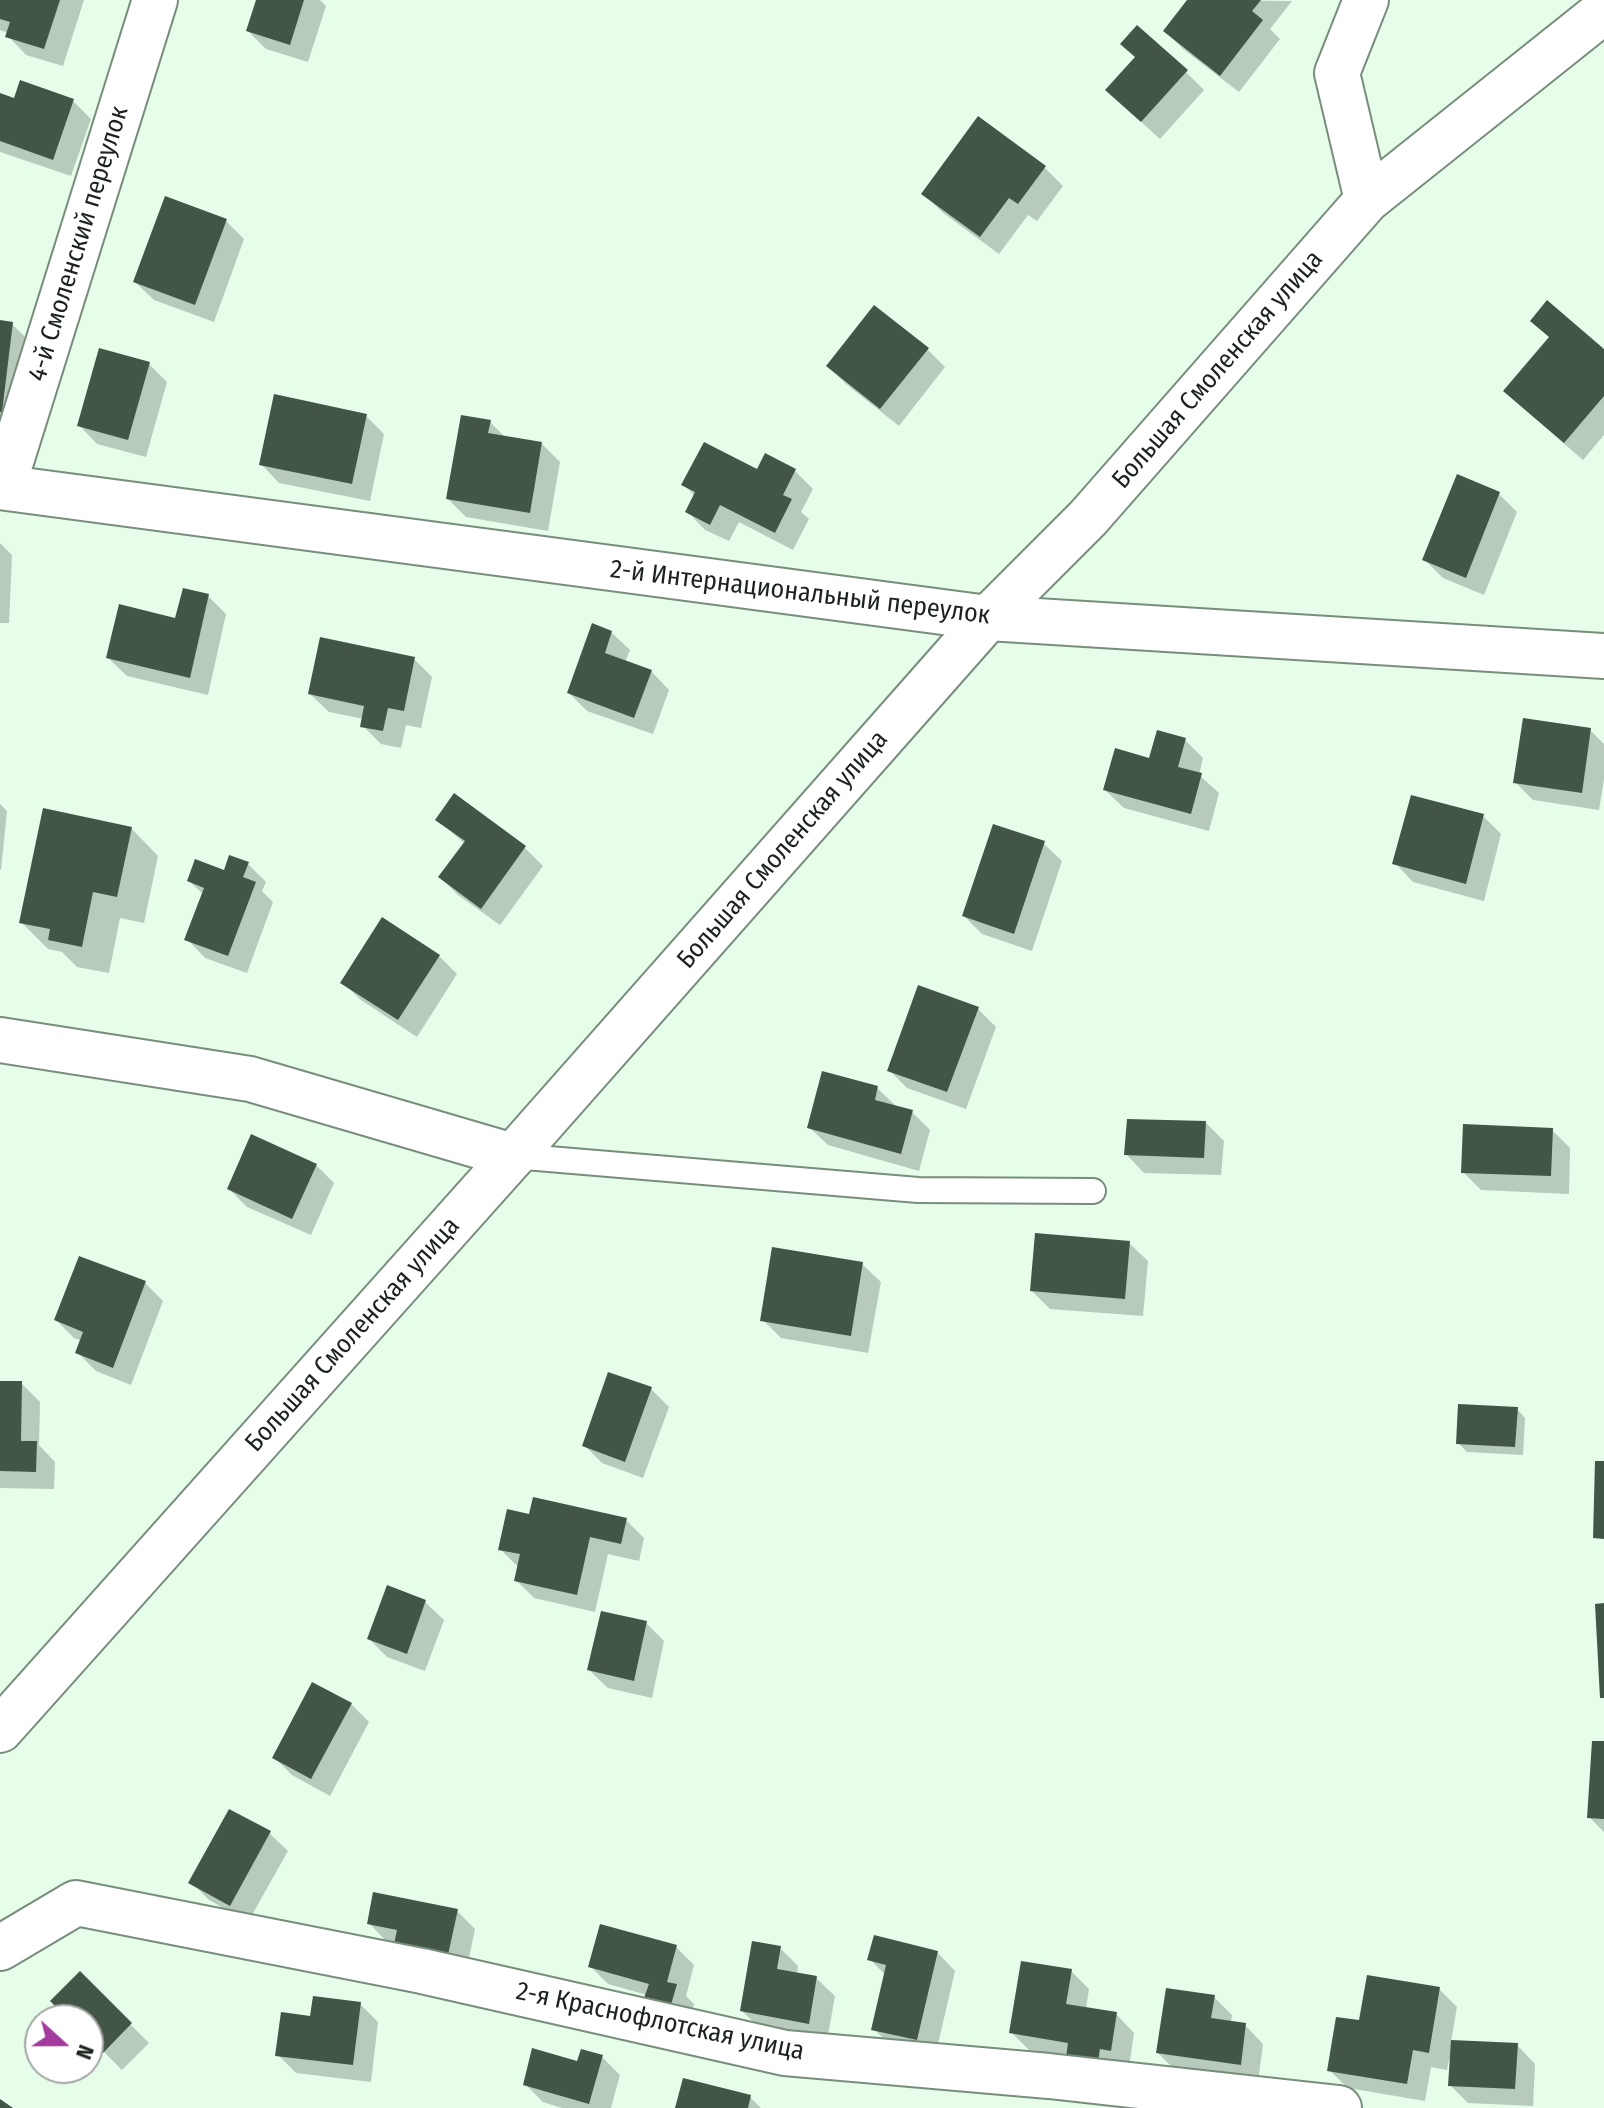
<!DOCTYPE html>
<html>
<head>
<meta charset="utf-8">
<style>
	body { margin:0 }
	#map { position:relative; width:1604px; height:2108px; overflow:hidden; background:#e6fdea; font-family:"Fira Sans Condensed",sans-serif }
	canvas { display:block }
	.north { position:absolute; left:24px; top:2004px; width:80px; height:80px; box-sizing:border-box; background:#fff; border:2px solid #a4a7a4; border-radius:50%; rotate:111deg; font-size:22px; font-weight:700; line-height:32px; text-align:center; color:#1b231c }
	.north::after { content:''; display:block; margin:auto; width:28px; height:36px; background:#a33a9d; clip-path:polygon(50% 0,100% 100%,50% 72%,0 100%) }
</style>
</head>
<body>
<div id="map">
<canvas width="1604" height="2108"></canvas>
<div class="north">N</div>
</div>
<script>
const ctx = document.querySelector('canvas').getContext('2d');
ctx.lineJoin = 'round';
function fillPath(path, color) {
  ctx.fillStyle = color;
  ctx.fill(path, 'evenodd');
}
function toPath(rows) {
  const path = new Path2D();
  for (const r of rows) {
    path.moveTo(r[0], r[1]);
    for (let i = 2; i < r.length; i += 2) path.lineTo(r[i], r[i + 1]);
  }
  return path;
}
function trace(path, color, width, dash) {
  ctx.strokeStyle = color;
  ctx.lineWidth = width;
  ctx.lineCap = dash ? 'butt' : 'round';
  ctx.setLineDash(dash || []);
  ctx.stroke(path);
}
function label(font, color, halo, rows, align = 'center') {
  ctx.font = font + ' "Fira Sans Condensed",sans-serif';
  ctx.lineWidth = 8;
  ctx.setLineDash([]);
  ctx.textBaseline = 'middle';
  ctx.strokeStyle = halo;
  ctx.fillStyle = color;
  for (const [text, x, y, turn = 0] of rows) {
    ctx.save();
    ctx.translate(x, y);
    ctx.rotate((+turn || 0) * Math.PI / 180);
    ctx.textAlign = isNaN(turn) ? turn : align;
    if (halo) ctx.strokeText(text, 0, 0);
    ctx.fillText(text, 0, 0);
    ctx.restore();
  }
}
const shadow = toPath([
	[0,0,84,0,63,66,26,55,8,36,9,33,0,30],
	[258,0,320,0,326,6,308,62,266,49,248,31],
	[1189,0,1292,1,1270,29,1280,39,1239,92,1183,49,1165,31],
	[1136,58,1186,72,1204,90,1160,139,1126,108],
	[0,95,15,100,72,100,91,119,71,176,0,152],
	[978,119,1045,168,1063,186,1037,221,1028,215,999,254,942,212,923,193],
	[226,221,244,239,214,322,154,300,135,282],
	[0,322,12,324,30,342,0,428],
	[927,349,945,367,899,426,846,384,828,366],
	[1604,352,1604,435,1583,460,1524,409],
	[149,364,167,382,146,457,97,444,79,425],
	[366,416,384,434,370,501,279,483,261,464],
	[490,422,506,438,542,444,560,462,548,531,466,517,448,499],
	[795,471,813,489,801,512,809,519,793,550,739,522,729,541,705,530,687,511,695,496,684,485,758,472],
	[1458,477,1499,494,1517,512,1484,595,1443,578,1425,560],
	[0,543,12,555,9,623,0,623],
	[208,596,226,614,208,695,127,676,108,658,177,620],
	[611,632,630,650,625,662,651,671,669,690,653,734,587,711,569,693],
	[414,659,432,677,421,728,406,725,401,748,381,744,363,726,364,719,329,712,310,694],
	[1590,730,1604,744,1604,779,1599,810,1533,800,1515,782],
	[1185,740,1203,758,1199,775,1219,793,1209,831,1124,808,1105,790],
	[454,796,525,848,543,866,500,925,458,895,440,877,465,844,437,819],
	[0,804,7,811,1,870,0,870],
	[1483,816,1501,834,1484,901,1413,882,1395,863],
	[131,828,158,856,144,923,120,918,109,973,77,967,62,952,48,949,21,922],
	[1043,843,1062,861,1032,951,982,934,964,916],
	[248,864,266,882,262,891,273,902,247,973,205,958,187,939,204,895,189,881],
	[439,956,457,974,417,1037,361,1000,342,982],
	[977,1008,996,1027,966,1109,907,1088,889,1070],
	[877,1088,896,1106,912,1112,930,1130,919,1171,828,1145,809,1127],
	[1205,1122,1224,1141,1221,1175,1144,1173,1126,1154],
	[1552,1130,1570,1148,1569,1194,1481,1190,1463,1172],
	[316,1165,334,1183,311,1235,247,1207,229,1189],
	[1129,1243,1148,1261,1143,1316,1050,1309,1032,1291],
	[862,1264,881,1282,868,1353,781,1338,763,1320],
	[145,1283,163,1301,131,1385,96,1371,78,1353,82,1341,74,1338,56,1320],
	[0,1383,21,1383,40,1402,39,1445,55,1462,54,1489,0,1488],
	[651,1389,669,1407,643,1478,602,1463,584,1445],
	[1517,1409,1525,1418,1523,1455,1467,1452,1458,1443],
	[531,1516,626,1520,644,1538,639,1561,608,1554,595,1612,534,1598,516,1580,519,1568,500,1549],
	[389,1588,425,1602,444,1620,425,1671,387,1657,369,1639],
	[646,1623,664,1641,652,1698,608,1688,589,1670],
	[351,1704,369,1722,330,1796,292,1775,274,1757],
	[1604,1743,1604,1832,1589,1817],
	[269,1833,288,1851,248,1922,209,1900,191,1882],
	[457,1911,475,1929,466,1972,387,1942,369,1923],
	[676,1947,694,1965,686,1996,694,2004,689,2022,665,2016,647,1995,608,1984,590,1966],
	[780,1948,798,1966,797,1975,816,1978,835,1996,827,2041,761,2029,742,2011],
	[937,1952,955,1971,935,2057,892,2047,874,2029,886,1976,870,1959],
	[1071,1971,1089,1989,1086,2009,1116,2014,1134,2033,1129,2068,1029,2050,1011,2032],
	[80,1974,149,2043,122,2070,88,2036,88,2020,72,2020],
	[1439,1989,1457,2007,1451,2042,1517,2045,1535,2064,1533,2106,1468,2103,1450,2085,1452,2060,1449,2059,1447,2070,1431,2067,1425,2101,1348,2088,1329,2070,1361,2023],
	[1214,1997,1232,2015,1231,2023,1245,2025,1263,2044,1258,2082,1176,2071,1158,2053],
	[360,2004,378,2022,371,2082,296,2073,278,2055],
	[602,2057,620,2075,611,2108,562,2108,543,2102,525,2084],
	[750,2097,761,2108,677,2108]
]);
const building = toPath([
	[0,0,60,0,44,49,5,37,10,22,0,19],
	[256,0,304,0,290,45,246,31],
	[1187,0,1261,0,1252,11,1263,20,1220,76,1163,31],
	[1137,25,1188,70,1141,122,1105,90,1135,57,1120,44],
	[20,80,74,99,53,160,0,141,0,93,14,98],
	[978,116,1046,166,1018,204,1009,198,980,237,921,194],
	[165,196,227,219,195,305,133,282],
	[1547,300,1604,349,1604,396,1564,443,1503,391,1549,337,1530,321],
	[874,305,929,348,880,409,826,366],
	[0,320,13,322,2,412,0,412],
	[99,348,150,362,128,440,77,426],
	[274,394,367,414,352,484,259,465],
	[461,415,491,420,488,433,542,442,530,513,446,499],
	[704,442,757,469,765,453,796,469,783,495,792,499,775,533,720,505,710,525,685,512,695,492,681,485],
	[1457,474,1500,492,1466,578,1422,560],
	[183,588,209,594,190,678,106,658,119,604,175,618],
	[592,623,612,631,605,653,652,670,634,718,567,693],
	[320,637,415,657,404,711,388,708,383,731,360,727,364,706,308,694],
	[1523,718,1591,728,1582,793,1513,783],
	[1157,730,1186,738,1178,767,1202,773,1191,814,1103,790,1115,748,1149,758],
	[454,793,526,846,481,909,438,877,465,841,435,820],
	[1411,795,1484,814,1466,884,1392,864],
	[43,808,132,827,117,897,93,892,82,947,48,940,50,929,19,923],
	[993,824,1045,841,1014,934,962,916],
	[229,855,249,862,243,877,256,882,228,956,184,940,204,888,187,881,195,859,224,870],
	[382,917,440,955,398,1020,340,983],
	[918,985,979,1007,947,1092,887,1071],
	[822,1071,878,1086,875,1100,913,1110,901,1154,807,1128],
	[1127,1119,1206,1121,1204,1158,1124,1155],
	[1463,1124,1553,1128,1551,1176,1461,1173],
	[251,1134,317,1164,292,1219,227,1189],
	[1035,1233,1130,1241,1125,1299,1030,1291],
	[772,1247,863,1262,851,1336,760,1321],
	[79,1256,146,1281,113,1368,75,1353,83,1332,54,1320],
	[608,1372,652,1387,625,1462,582,1446],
	[0,1381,22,1381,21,1441,37,1441,36,1472,0,1471],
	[1458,1404,1518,1407,1515,1447,1456,1444],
	[1595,1461,1604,1461,1604,1539,1593,1538],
	[533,1497,627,1518,621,1544,590,1537,577,1595,514,1581,520,1554,498,1550,507,1509,529,1514],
	[387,1585,426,1600,407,1654,367,1639],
	[1604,1603,1604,1698,1600,1698,1595,1604],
	[601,1611,647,1621,634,1681,587,1670],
	[312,1682,352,1703,311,1779,272,1758],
	[1592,1741,1604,1741,1604,1819,1587,1818],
	[229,1809,271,1831,230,1906,188,1883],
	[373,1892,458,1909,448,1955,394,1944,397,1930,367,1924],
	[600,1924,677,1945,667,1982,677,1984,671,2005,644,1998,649,1984,588,1967],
	[874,1935,938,1951,917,2040,871,2030,886,1965,867,1960],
	[752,1941,781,1946,777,1969,817,1976,809,2024,740,2011],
	[1021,1961,1072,1969,1066,2004,1117,2012,1111,2051,1100,2049,1098,2062,1066,2057,1068,2043,1009,2033],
	[80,1971,132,2023,103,2053,88,2039,88,2020,69,2020,50,2001],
	[1367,1975,1440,1987,1429,2053,1413,2050,1407,2084,1327,2071,1336,2017,1359,2020],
	[1166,1988,1215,1995,1211,2018,1246,2023,1241,2065,1156,2053],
	[313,1996,361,2002,353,2065,275,2056,281,2012,310,2016],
	[1451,2040,1518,2043,1515,2089,1448,2086],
	[532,2048,577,2061,581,2049,603,2055,589,2104,523,2085],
	[683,2078,751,2095,748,2108,675,2108],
	[0,2099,13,2108,0,2108]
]);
const lane = toPath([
	[513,1156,918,1190,1093,1191]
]);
const street = toPath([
	[0,487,988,618,1604,656],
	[3,487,155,0],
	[0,1040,250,1079,513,1156],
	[0,1948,76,1903,422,1971,785,2053,1049,2076,1339,2108]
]);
const secondary = toPath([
	[1366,0,1337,73,1367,200],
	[0,1730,513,1156,988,618,1088,518,1367,200,1604,11]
]);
const streetNames = [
	["4-й Смоленский переулок",79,244,-73],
	["Большая Смоленская улица",1218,370,-49],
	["2-й Интернациональный переулок",800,593,7],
	["Большая Смоленская улица",783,850,-49],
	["Большая Смоленская улица",353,1335,-48],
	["2-я Краснофлотская улица",660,2022,12]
];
fillPath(shadow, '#0003');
fillPath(building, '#425546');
trace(lane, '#798d7c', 28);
trace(street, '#798d7c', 48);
trace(secondary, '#798d7c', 48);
trace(lane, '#fff', 24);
trace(street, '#fff', 44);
trace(secondary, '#fff', 44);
label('26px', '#1b231c', '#fff', streetNames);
</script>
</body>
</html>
